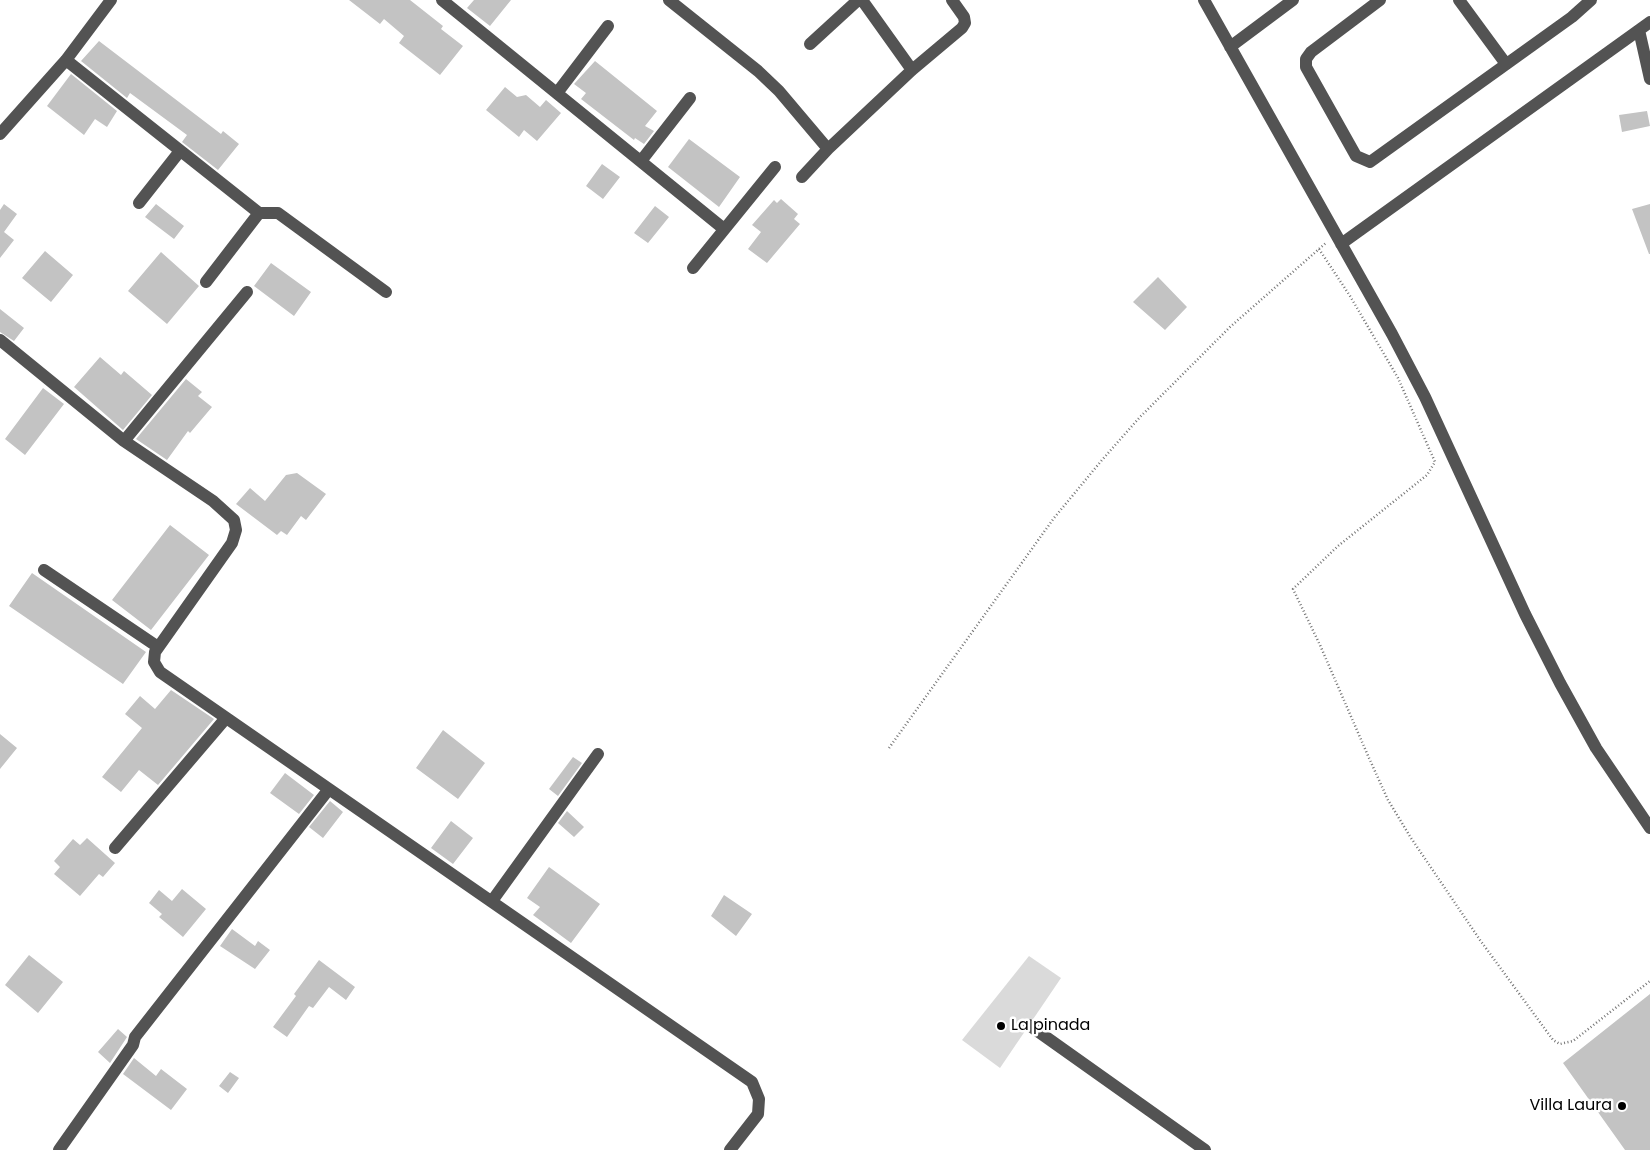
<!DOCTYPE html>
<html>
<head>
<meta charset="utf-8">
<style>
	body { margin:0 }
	canvas { display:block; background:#fff }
</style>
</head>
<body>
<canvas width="1650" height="1150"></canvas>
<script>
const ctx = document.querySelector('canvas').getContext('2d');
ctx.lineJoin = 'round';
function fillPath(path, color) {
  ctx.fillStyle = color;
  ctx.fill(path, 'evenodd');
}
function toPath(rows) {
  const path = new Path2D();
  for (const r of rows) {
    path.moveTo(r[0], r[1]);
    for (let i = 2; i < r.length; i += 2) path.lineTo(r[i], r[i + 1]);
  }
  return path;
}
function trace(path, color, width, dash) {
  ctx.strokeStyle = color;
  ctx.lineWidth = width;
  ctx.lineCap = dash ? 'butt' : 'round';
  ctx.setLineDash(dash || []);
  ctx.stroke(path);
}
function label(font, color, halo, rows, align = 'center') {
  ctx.font = font + ' Poppins,sans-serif';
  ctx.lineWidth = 5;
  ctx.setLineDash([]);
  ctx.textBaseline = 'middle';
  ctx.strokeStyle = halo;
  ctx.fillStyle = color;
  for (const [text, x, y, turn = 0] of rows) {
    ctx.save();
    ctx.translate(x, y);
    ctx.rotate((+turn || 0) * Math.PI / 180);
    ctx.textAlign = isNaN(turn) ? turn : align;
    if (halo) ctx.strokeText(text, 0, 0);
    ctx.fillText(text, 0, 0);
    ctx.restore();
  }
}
const green = toPath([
	[1029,956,1061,978,1000,1068,962,1040]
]);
const building = toPath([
	[349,0,410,0,443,26,441,29,463,46,440,75,399,43,404,36,384,19,380,24],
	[474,0,511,0,490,26,467,8],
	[99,41,221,134,223,131,239,144,218,170,182,142,187,135,130,93,127,98,81,61],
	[595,61,657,111,645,126,654,131,644,144,635,138,634,140,581,99,586,93,574,84],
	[71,74,117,111,107,127,95,119,84,135,47,106],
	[505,87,517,97,526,95,540,107,546,100,561,113,537,141,524,130,519,137,486,110],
	[1647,111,1650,126,1622,132,1619,115],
	[689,139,740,177,719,207,668,167],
	[602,164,620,177,603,199,586,186],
	[781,199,798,214,794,219,800,224,767,263,748,249,761,232,752,225,774,200,777,203],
	[4,204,17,214,4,232,14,240,0,258,0,210],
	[156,204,184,226,174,239,145,217],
	[1650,204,1650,254,1649,254,1632,209],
	[655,206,669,217,648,243,634,233],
	[45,251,73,275,51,302,22,278],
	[161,252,199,286,167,324,128,291],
	[271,263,311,292,294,316,254,286],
	[1158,277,1187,307,1165,330,1133,302],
	[0,309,24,328,14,341,0,332],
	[100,357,121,375,124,371,152,395,123,430,74,387],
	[186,379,202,392,198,396,212,407,190,433,188,431,167,460,136,439],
	[43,388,64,404,25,455,5,439],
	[297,473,326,494,306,520,301,516,287,535,281,531,277,535,236,504,250,488,265,501,286,475],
	[170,525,209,555,151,630,112,600],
	[32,573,146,652,123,684,9,606],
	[171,690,214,719,158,785,139,770,121,792,102,777,142,728,125,714,140,696,155,709],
	[443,730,485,763,458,799,416,768],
	[0,734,17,748,0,769],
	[573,757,582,763,558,796,549,789],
	[285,773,314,795,299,814,270,793],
	[330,801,343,812,323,838,309,827],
	[567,811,584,827,574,837,558,823],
	[451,821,473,838,453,864,431,848],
	[87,838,115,863,103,877,99,874,80,896,54,874,60,867,54,861,73,839,80,845],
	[549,867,600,904,571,943,533,915,540,907,527,898],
	[182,889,206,909,183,937,159,917,162,914,149,903,159,890,172,901],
	[724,895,752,914,736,936,711,916],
	[232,929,255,946,258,941,270,950,255,969,220,946],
	[29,955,63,982,38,1013,5,985],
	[319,960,355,987,346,1000,329,987,313,1008,309,1006,287,1037,273,1027,296,996,294,994],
	[1650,994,1650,1150,1625,1150,1563,1063],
	[118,1029,127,1037,110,1063,98,1052],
	[134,1058,156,1076,161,1069,187,1089,171,1110,123,1074],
	[230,1072,239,1078,228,1093,219,1086]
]);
const path = toPath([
	[1319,249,1350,296,1398,378,1435,462,1427,475,1338,546,1293,589,1320,645,1369,758,1388,800,1411,838,1480,940,1553,1040,1560,1044,1573,1041,1650,981],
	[889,748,1054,518,1102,460,1140,417,1230,327,1327,242]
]);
const minor = toPath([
	[442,0,724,229],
	[669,0,758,71,779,91,828,149],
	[862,0,912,70],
	[1204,0,1392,334,1425,397,1525,614,1560,683,1596,748,1650,828],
	[1380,0,1311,52,1306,59,1306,67,1356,156,1370,162,1572,17,1591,0],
	[1459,0,1506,64],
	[1639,30,1650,79],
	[810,44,858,0],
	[1230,47,1293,0],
	[66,60,259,213,278,213,386,292],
	[557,93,608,26],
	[0,134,66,60,111,0],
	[641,161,690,98],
	[802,177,828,149,912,70,962,28,965,23,964,17,952,0],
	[139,203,180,151],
	[1341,244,1650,22],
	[693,268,775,167],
	[206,282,259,213],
	[0,340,124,441,213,501,234,520,236,530,232,543,155,652,154,662,160,672,752,1082,759,1099,758,1114,730,1150],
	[124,441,247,292],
	[44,570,158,647],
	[115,848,226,718],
	[492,901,598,754],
	[1029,1025,1205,1150],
	[59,1150,133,1045,135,1037,329,789]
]);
const markers = [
	[1001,1026,5,"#000"],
	[1622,1106,5,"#000"]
];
const poiNames = [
	["La pinada",1011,1026],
	["Villa Laura",1612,1106,"right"]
];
fillPath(green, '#dadada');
fillPath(building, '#c3c3c3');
trace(path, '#757575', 2.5, [1, 2.5]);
trace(minor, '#535353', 12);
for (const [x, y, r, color] of markers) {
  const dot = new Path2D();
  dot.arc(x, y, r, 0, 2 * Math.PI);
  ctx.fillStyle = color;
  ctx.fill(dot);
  trace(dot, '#fff', 2);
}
label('16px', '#000', '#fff', poiNames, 'left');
</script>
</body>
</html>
